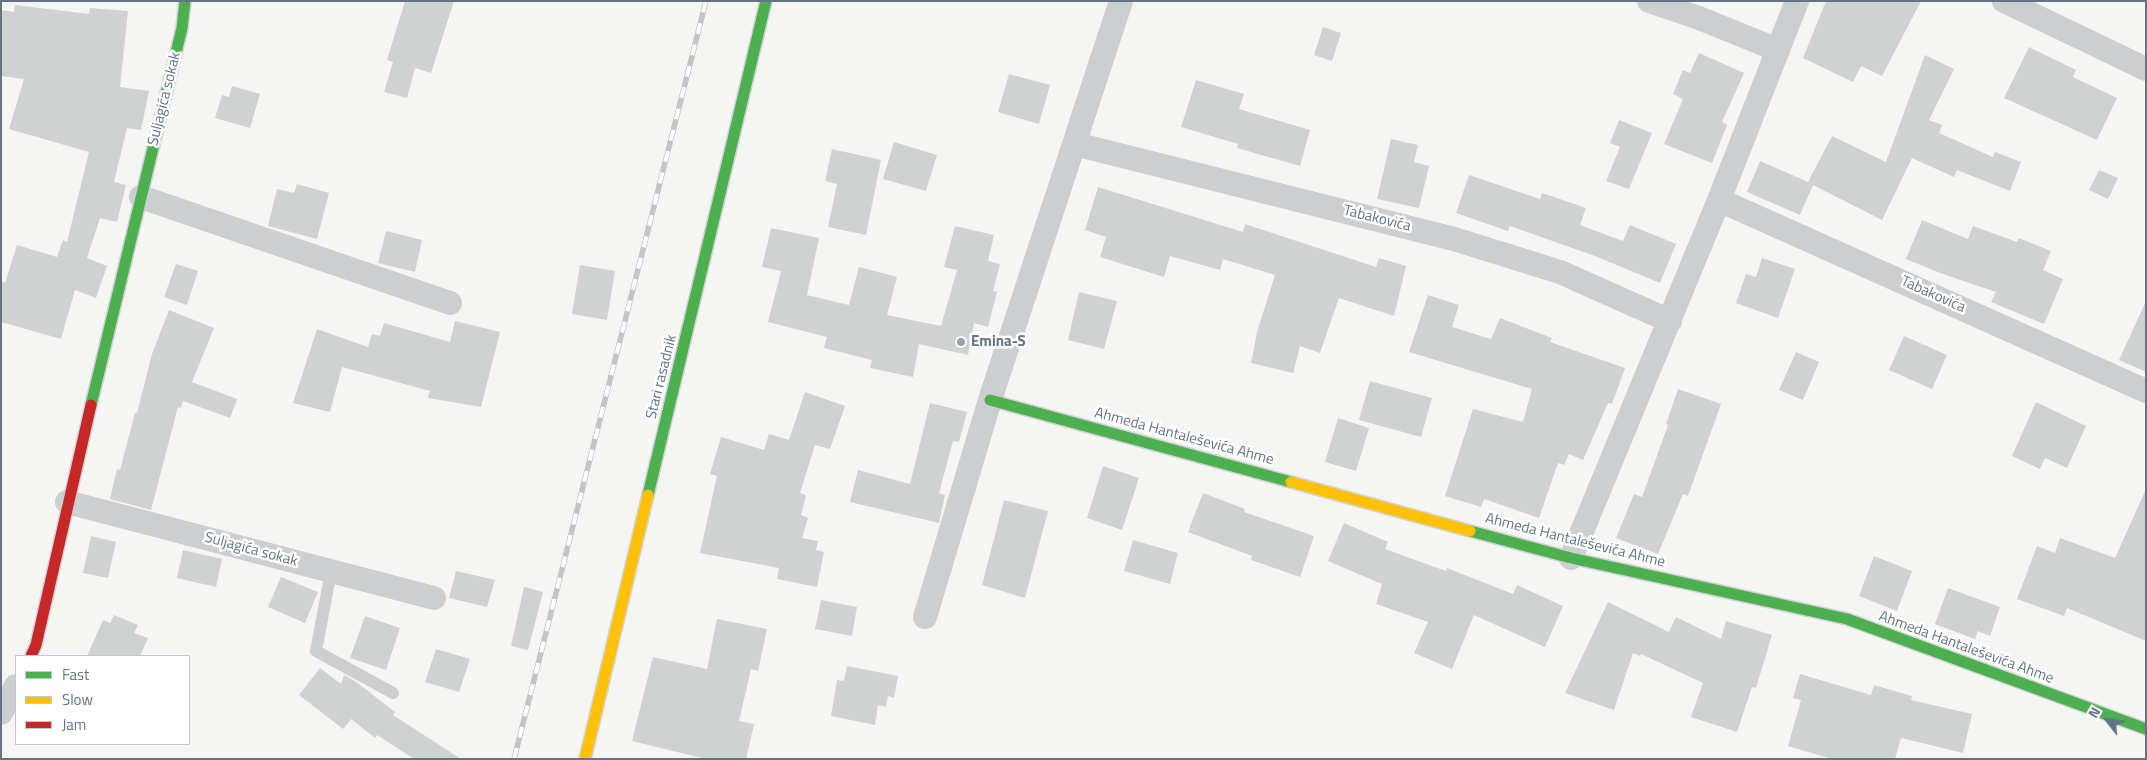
<!DOCTYPE html>
<html>
<head>
<meta charset="utf-8">
<style>
	body { margin:0 }
	#map { position:relative; width:2147px; height:760px; overflow:hidden; background:#f5f6f4; font-family:"Titillium Web",sans-serif }
	canvas { display:block }
	.frame { position:absolute; inset:0; border:2px solid #657485; pointer-events:none }
	.legend { position:absolute; left:15px; top:655px; width:175px; height:90px; box-sizing:border-box; background:#fff; border:1px solid #c1c7ce; margin:0; padding:6px 9px; list-style:none; font-size:15px; color:#657485 }
	.legend li { display:flex; align-items:center; gap:10px; height:25px }
	.legend b { width:25px; border:1px solid #c1c7ce }
	.north { position:absolute; left:2082px; top:695px; width:50px; height:50px; -webkit-text-stroke:4px #fff; paint-order:stroke; rotate:300deg; font-size:14px; font-weight:700; line-height:20px; text-align:center; color:#657485 }
	.north::after { content:''; display:block; margin:auto; width:18px; height:22px; background:#657485; clip-path:polygon(50% 0,100% 100%,50% 72%,0 100%) }
</style>
</head>
<body>
<div id="map">
<canvas width="2147" height="760"></canvas>
<div class="frame"></div>
<ul class="legend">
<li><b style="height:6px;background:#4caf50"></b>Fast</li>
<li><b style="height:6px;background:#ffc107"></b>Slow</li>
<li><b style="height:6px;background:#c62828"></b>Jam</li>
</ul>
<div class="north">N</div>
</div>
<script>
const ctx = document.querySelector('canvas').getContext('2d');
ctx.lineJoin = 'round';
function fillPath(path, color) {
  ctx.fillStyle = color;
  ctx.fill(path, 'evenodd');
}
function toPath(rows) {
  const path = new Path2D();
  for (const r of rows) {
    path.moveTo(r[0], r[1]);
    for (let i = 2; i < r.length; i += 2) path.lineTo(r[i], r[i + 1]);
  }
  return path;
}
function trace(path, color, width, dash) {
  ctx.strokeStyle = color;
  ctx.lineWidth = width;
  ctx.lineCap = dash ? 'butt' : 'round';
  ctx.setLineDash(dash || []);
  ctx.stroke(path);
}
function label(font, color, halo, rows, align = 'center') {
  ctx.font = font + ' "Titillium Web",sans-serif';
  ctx.lineWidth = 5;
  ctx.setLineDash([]);
  ctx.textBaseline = 'middle';
  ctx.strokeStyle = halo;
  ctx.fillStyle = color;
  for (const [text, x, y, turn = 0] of rows) {
    ctx.save();
    ctx.translate(x, y);
    ctx.rotate((+turn || 0) * Math.PI / 180);
    ctx.textAlign = isNaN(turn) ? turn : align;
    if (halo) ctx.strokeText(text, 0, 0);
    ctx.fillText(text, 0, 0);
    ctx.restore();
  }
}
const building = toPath([
	[405,1,454,1,431,73,415,68,407,98,384,92,393,62,387,60],
	[1826,1,1921,1,1882,76,1861,66,1853,82,1803,58],
	[15,5,89,14,90,8,128,11,120,87,149,91,141,130,127,128,114,182,126,185,117,222,100,218,87,258,107,266,96,298,75,290,61,339,1,322,1,281,5,283,17,245,57,257,63,240,67,242,89,152,9,129,24,79,1,76,1,10,14,12],
	[1323,27,1341,33,1332,61,1314,55],
	[2029,47,2076,70,2073,77,2117,98,2097,140,2004,98],
	[1699,53,1744,73,1722,122,1727,125,1712,163,1664,144,1683,99,1673,94,1683,70,1690,73],
	[1925,55,1954,69,1929,120,1942,125,1939,133,1993,157,1995,152,2021,162,2010,191,1957,170,1954,177,1912,158,1882,220,1813,185,1800,215,1747,192,1760,161,1808,182,1832,136,1886,162],
	[1009,74,1050,85,1039,124,998,112],
	[1196,80,1244,94,1239,109,1310,130,1300,166,1237,148,1238,144,1181,127],
	[232,86,260,94,250,128,215,118,222,95,229,97],
	[1619,120,1652,133,1629,189,1606,181,1620,147,1610,143],
	[1391,139,1418,145,1414,162,1429,166,1419,208,1377,199],
	[894,142,937,155,926,191,883,179],
	[832,149,881,160,866,235,828,227,837,184,825,181],
	[2099,170,2118,178,2108,199,2089,190],
	[1469,175,1540,199,1542,193,1586,208,1580,225,1623,241,1630,225,1676,244,1660,283,1595,256,1510,226,1508,231,1456,213],
	[297,184,329,193,317,239,268,226,277,189,294,193],
	[1098,187,1243,232,1245,224,1376,267,1379,258,1406,266,1394,316,1339,298,1320,353,1300,346,1293,373,1251,363,1257,332,1275,275,1223,259,1220,270,1170,256,1164,277,1100,257,1106,237,1085,230],
	[1922,220,1968,239,1973,226,2017,242,2019,238,2051,251,2043,270,2063,279,2044,324,1991,302,1996,292,1940,273,1906,259],
	[955,226,994,235,988,261,1000,264,993,291,997,292,988,327,974,323,968,355,919,344,913,377,870,368,872,360,824,348,827,337,768,322,781,271,762,267,771,228,819,238,807,295,849,305,859,267,897,277,887,315,941,326,957,270,944,267],
	[386,231,422,240,415,272,378,263],
	[1762,258,1795,269,1778,318,1736,303,1746,274,1756,277],
	[176,264,198,271,187,305,164,297],
	[580,265,615,271,607,320,572,314],
	[1079,292,1117,301,1104,349,1068,340],
	[1428,295,1459,305,1452,327,1491,339,1500,318,1552,338,1550,342,1625,368,1612,404,1608,403,1583,460,1569,454,1564,465,1558,463,1539,518,1484,499,1481,507,1445,496,1473,409,1523,422,1532,389,1409,352],
	[2146,301,2146,372,2119,360],
	[169,310,214,328,192,382,237,399,230,418,183,401,181,408,178,407,151,510,110,499,117,469,120,470,135,413,137,413,152,354],
	[455,321,500,332,481,407,428,398,430,391,342,367,330,412,293,403,317,329,368,347,372,334,380,336,384,323,450,342],
	[1904,336,1947,355,1932,389,1889,370],
	[1796,352,1819,362,1803,400,1779,390],
	[1370,381,1432,398,1421,437,1359,420],
	[1678,389,1721,404,1688,496,1683,494,1658,554,1616,538,1634,494,1642,497,1668,425,1666,424],
	[805,392,845,406,830,449,815,445,800,493,806,495,801,515,808,518,802,538,818,541,816,550,824,552,817,587,777,579,779,568,700,553,717,476,710,474,721,437,764,450,769,434,789,440],
	[2036,402,2086,426,2067,468,2045,458,2040,469,2012,456],
	[930,403,967,412,959,442,953,441,939,493,945,495,939,523,850,502,858,470,910,484],
	[1338,418,1369,428,1356,471,1325,462],
	[1103,466,1139,478,1122,530,1087,518],
	[2146,489,2146,641,2067,608,2064,616,2017,599,2037,546,2055,553,2060,538,2115,558],
	[1203,493,1245,509,1244,512,1314,536,1300,577,1251,560,1252,556,1188,532],
	[1004,500,1048,511,1025,598,982,585],
	[1344,523,1388,542,1385,549,1446,571,1447,568,1513,594,1517,585,1563,606,1545,647,1474,615,1452,669,1414,653,1428,622,1376,604,1382,584,1328,561],
	[91,536,116,542,108,578,83,573],
	[1133,540,1178,553,1170,584,1124,571],
	[183,550,222,559,216,587,177,578],
	[1874,556,1912,571,1897,611,1859,596],
	[456,571,495,580,487,607,449,598],
	[281,577,318,592,305,623,268,607],
	[524,587,543,592,528,650,511,646],
	[1948,588,2000,607,1990,636,1978,631,1975,639,1935,624],
	[821,600,857,607,852,636,815,629],
	[1608,602,1669,632,1676,617,1721,639,1726,621,1772,635,1756,688,1752,687,1737,732,1691,717,1703,683,1641,654,1640,656,1633,653,1614,710,1565,693],
	[114,615,138,625,134,633,148,638,140,656,87,656,103,620,110,623],
	[365,616,400,628,386,670,350,658],
	[717,619,767,629,758,671,751,669,739,721,754,724,746,759,706,759,632,741,653,657,707,669],
	[436,649,470,659,459,692,425,682],
	[847,666,898,676,894,698,888,696,886,707,878,705,875,725,831,716,837,680,844,681],
	[320,668,341,684,344,675,355,681,395,712,393,715,461,759,414,759,377,735,375,738,351,719,343,729,299,695],
	[1800,674,1871,695,1874,685,1912,696,1911,700,1972,714,1963,753,1901,738,1895,759,1832,759,1788,746,1801,700,1793,698]
]);
const lane = toPath([
	[331,571,316,651,393,693]
]);
const street = toPath([
	[1649,1,1699,18,1778,50],
	[2004,1,2146,69],
	[1075,144,1454,239,1560,272,1670,321],
	[141,197,450,303],
	[1719,200,2146,391],
	[67,502,434,598],
	[1571,558,1719,200,1797,1],
	[925,617,990,400,1121,1],
	[1,713,16,686]
]);
const fast = toPath([
	[990,400,1291,482],
	[91,405,182,28,185,1],
	[648,495,766,1],
	[1470,531,1571,558,1847,619,2146,729]
]);
const slow = toPath([
	[1291,482,1470,531],
	[585,759,648,495]
]);
const jam = toPath([
	[31,656,36,645,91,405]
]);
const rail = toPath([
	[514,759,706,1]
]);
const markers = [
	[961,342,5,"#97a2ac"]
];
const streetNames = [
	["Suljagića sokak",165,99,-76],
	["Tabakovića",1377,219,14],
	["Tabakovića",1933,295,24],
	["Stari rasadnik",662,377,-76],
	["Ahmeda Hantaleševića Ahme",1184,437,15],
	["Ahmeda Hantaleševića Ahme",1575,541,14],
	["Suljagića sokak",251,550,15],
	["Ahmeda Hantaleševića Ahme",1966,648,20]
];
const poiNames = [
	["Emina-S",971,342]
];
fillPath(building, '#d0d1d1');
trace(fast, '#d2d4d4', 14);
trace(slow, '#d2d4d4', 14);
trace(jam, '#d2d4d4', 14);
trace(lane, '#cdcecf', 12);
trace(street, '#cdcecf', 24);
trace(fast, '#4caf50', 11);
trace(slow, '#ffc107', 11);
trace(jam, '#c62828', 11);
trace(rail, '#c3c4c5', 5.5);
trace(rail, '#fff', 4, [11]);
for (const [x, y, r, color] of markers) {
  const dot = new Path2D();
  dot.arc(x, y, r, 0, 2 * Math.PI);
  ctx.fillStyle = color;
  ctx.fill(dot);
  trace(dot, '#fff', 2);
}
label('15px', '#657485', '#fff', streetNames);
label('bold 15px', '#657485', '#fff', poiNames, 'left');
</script>
</body>
</html>
